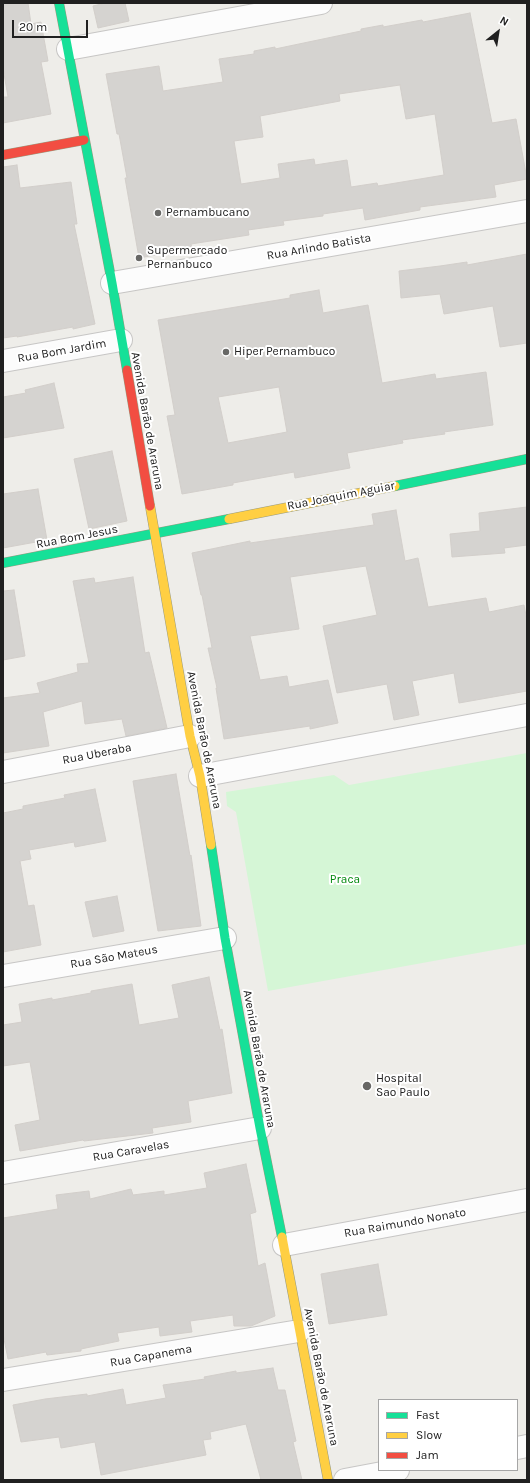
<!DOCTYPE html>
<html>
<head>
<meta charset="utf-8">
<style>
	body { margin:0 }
	#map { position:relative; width:530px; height:1483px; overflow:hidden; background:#eeede9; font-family:Karla,sans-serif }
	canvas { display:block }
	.frame { position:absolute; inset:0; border:4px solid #202020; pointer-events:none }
	.legend { position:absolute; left:378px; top:1399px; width:140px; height:72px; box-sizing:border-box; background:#fff; border:1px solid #a6a6a6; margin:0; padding:5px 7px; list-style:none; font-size:12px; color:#202020 }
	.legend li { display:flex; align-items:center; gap:8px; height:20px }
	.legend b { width:20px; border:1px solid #a6a6a6 }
	.north { position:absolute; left:478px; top:12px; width:40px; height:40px; -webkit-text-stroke:3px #fff; paint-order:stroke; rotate:30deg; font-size:11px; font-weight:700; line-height:16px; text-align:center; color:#202020 }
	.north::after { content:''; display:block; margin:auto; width:14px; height:18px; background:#202020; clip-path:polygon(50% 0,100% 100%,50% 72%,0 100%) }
	.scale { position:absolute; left:12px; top:20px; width:76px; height:18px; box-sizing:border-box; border:2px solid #202020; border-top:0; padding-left:5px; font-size:12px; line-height:14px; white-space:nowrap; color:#202020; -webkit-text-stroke:3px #fff; paint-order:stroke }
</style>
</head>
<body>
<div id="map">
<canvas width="530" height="1483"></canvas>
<div class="frame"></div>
<ul class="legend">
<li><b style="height:5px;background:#16e098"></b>Fast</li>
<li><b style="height:5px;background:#ffcf43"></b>Slow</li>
<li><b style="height:5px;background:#f24e42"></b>Jam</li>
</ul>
<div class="north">N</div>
<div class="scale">20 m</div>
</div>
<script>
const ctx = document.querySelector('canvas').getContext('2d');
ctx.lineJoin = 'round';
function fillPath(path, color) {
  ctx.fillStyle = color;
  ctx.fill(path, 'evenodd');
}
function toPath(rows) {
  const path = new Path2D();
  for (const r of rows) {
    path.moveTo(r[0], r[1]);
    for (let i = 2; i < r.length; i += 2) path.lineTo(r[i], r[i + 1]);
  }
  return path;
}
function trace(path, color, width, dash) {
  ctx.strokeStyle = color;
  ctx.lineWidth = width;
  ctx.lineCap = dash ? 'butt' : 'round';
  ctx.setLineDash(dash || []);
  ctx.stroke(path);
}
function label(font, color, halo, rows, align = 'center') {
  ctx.font = font + ' Karla,sans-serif';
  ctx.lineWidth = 4;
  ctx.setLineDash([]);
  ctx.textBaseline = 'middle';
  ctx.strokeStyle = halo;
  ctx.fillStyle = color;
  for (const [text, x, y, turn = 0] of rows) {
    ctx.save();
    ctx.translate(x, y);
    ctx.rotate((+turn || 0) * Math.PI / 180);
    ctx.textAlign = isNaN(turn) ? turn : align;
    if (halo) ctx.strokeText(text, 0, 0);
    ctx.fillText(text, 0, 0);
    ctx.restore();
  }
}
const park = toPath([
	[527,753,527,944,268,991,236,812,227,806,226,792,334,775,349,785]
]);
const building = toPath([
	[3,3,28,3,31,24,41,22,48,61,41,62,51,114,3,123,3,97,8,97,3,68,3,3],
	[105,3,125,3,129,21,98,28,93,6,105,3],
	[470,13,492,123,516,119,527,179,494,185,496,197,420,207,420,210,365,220,363,208,323,214,323,216,283,221,284,225,248,230,249,235,191,244,192,248,139,258,125,178,127,178,119,134,117,134,106,74,159,66,163,91,223,82,219,59,254,54,254,51,275,47,275,49,361,31,361,29,383,25,383,27,422,20,423,22,470,13],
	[400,85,406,119,435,114,444,175,378,186,377,183,351,187,347,160,315,165,314,159,278,164,280,178,241,184,234,141,263,137,260,116,340,101,339,94,400,85],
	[17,165,20,188,71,182,77,224,74,224,95,324,73,329,73,327,17,337,17,336,3,338,3,167,17,165],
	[527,254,527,343,500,347,493,306,444,314,440,294,401,298,399,271,440,266,467,262,467,265,527,254],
	[319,290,323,313,368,305,382,383,435,374,436,379,486,372,493,425,444,432,445,434,402,440,403,443,347,453,350,468,295,478,294,472,233,483,233,485,182,494,167,416,175,415,158,320,290,298,290,295,319,290],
	[279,387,287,432,228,443,218,397,279,387],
	[54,383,64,428,3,438,3,397,26,393,25,390,54,383],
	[112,451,127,521,89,529,74,459,112,451],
	[38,489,47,540,3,548,3,494,38,489],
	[527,507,527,545,504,548,505,553,452,557,450,534,480,531,479,513,527,507],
	[396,510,405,561,418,558,428,607,486,598,489,612,524,605,527,621,527,691,459,703,454,673,412,681,419,715,394,720,387,684,337,693,323,626,377,615,366,566,290,577,299,629,250,636,260,680,287,676,289,687,328,680,338,723,310,729,310,726,224,739,216,688,217,688,208,648,212,648,202,595,201,595,192,553,250,541,250,543,374,525,372,514,396,510],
	[133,577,145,653,149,652,167,728,126,736,122,719,85,724,82,701,43,712,49,746,3,753,3,698,40,693,37,683,78,672,77,664,89,663,73,581,94,578,95,583,133,577],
	[14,590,25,656,3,660,3,591,14,590],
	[176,774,190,856,191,855,201,926,158,931,133,781,176,774],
	[95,789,106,841,75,847,74,842,29,850,31,859,20,861,28,906,34,905,41,945,3,952,3,813,23,809,23,806,65,798,64,795,95,789],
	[117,896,124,931,93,937,85,902,117,896],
	[209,977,220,1030,222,1029,232,1093,188,1101,191,1122,152,1128,153,1133,84,1141,83,1140,20,1151,15,1125,40,1120,30,1062,3,1066,3,1025,22,1022,19,1004,52,998,52,1000,91,993,91,991,132,984,139,1025,179,1018,172,985,209,977],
	[246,1164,256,1212,250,1214,258,1266,265,1263,275,1316,251,1326,234,1326,233,1315,190,1321,192,1332,160,1336,159,1327,117,1333,119,1341,81,1349,81,1351,47,1355,46,1352,8,1359,3,1334,3,1218,58,1209,56,1195,89,1191,90,1199,131,1189,133,1195,164,1191,164,1195,207,1188,204,1173,246,1164],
	[378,1264,387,1315,329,1324,321,1274,378,1264],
	[273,1368,278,1390,285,1390,296,1441,293,1442,302,1480,261,1480,246,1424,210,1432,211,1439,203,1440,206,1455,101,1475,95,1442,61,1448,59,1437,21,1442,13,1405,45,1399,87,1394,87,1396,123,1389,126,1405,166,1398,163,1385,205,1379,204,1377,236,1371,236,1373,273,1368]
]);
const street = toPath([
	[68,49,321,3],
	[112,283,527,211],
	[3,361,121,340],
	[3,772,190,736],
	[200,776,527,715],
	[3,976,225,938],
	[3,1173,260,1128],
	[284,1245,527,1200],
	[3,1380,299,1331],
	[517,1448,527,1446],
	[345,1480,398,1470]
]);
const fast = toPath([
	[59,3,112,283,127,370],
	[395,486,527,459],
	[3,563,229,519],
	[211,845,225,938,260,1128,282,1237]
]);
const slow = toPath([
	[150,506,190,736,200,776,211,845],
	[229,519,395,486],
	[282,1237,328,1480]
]);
const jam = toPath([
	[3,155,84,140],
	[127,370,150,506]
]);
const markers = [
	[158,213,4,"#686866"],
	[139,258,4,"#686866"],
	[226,352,4,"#686866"],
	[367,1086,5,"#686866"]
];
const poiNames = [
	["Pernambucano",166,213],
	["Supermercado",147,251],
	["Pernanbuco",147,265],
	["Hiper Pernambuco",234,352],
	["Hospital",376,1079],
	["Sao Paulo",376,1093]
];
const streetNames = [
	["Rua Arlindo Batista",319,247,-10],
	["Rua Bom Jardim",62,351,-10],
	["Avenida Barão de Araruna",147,421,80],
	["Rua Joaquim Aguiar",341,496,-11],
	["Rua Bom Jesus",77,537,-11],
	["Avenida Barão de Araruna",204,740,79],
	["Rua Uberaba",97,754,-11],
	["Rua São Mateus",114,957,-10],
	["Avenida Barão de Araruna",259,1059,80],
	["Rua Caravelas",131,1151,-10],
	["Rua Raimundo Nonato",405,1223,-10],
	["Rua Capanema",151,1356,-10],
	["Avenida Barão de Araruna",321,1377,79]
];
const parkNames = [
	["Praca",345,880]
];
fillPath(park, '#d5f6d6');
fillPath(building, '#d5d3d0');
trace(building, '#d2ceca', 1);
trace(street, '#c7c6c5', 24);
trace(fast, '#989a7f', 10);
trace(slow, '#989a7f', 10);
trace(jam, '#989a7f', 10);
trace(street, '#fcfcfc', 22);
trace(fast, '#16e098', 9);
trace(slow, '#ffcf43', 9);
trace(jam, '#f24e42', 9);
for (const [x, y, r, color] of markers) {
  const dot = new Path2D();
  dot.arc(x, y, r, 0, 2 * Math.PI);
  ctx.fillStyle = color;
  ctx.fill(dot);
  trace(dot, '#fff', 1.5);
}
label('12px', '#202020', '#fff', poiNames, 'left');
label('12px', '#202020', '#fff', streetNames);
label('12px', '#038a0e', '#fff', parkNames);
</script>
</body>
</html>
